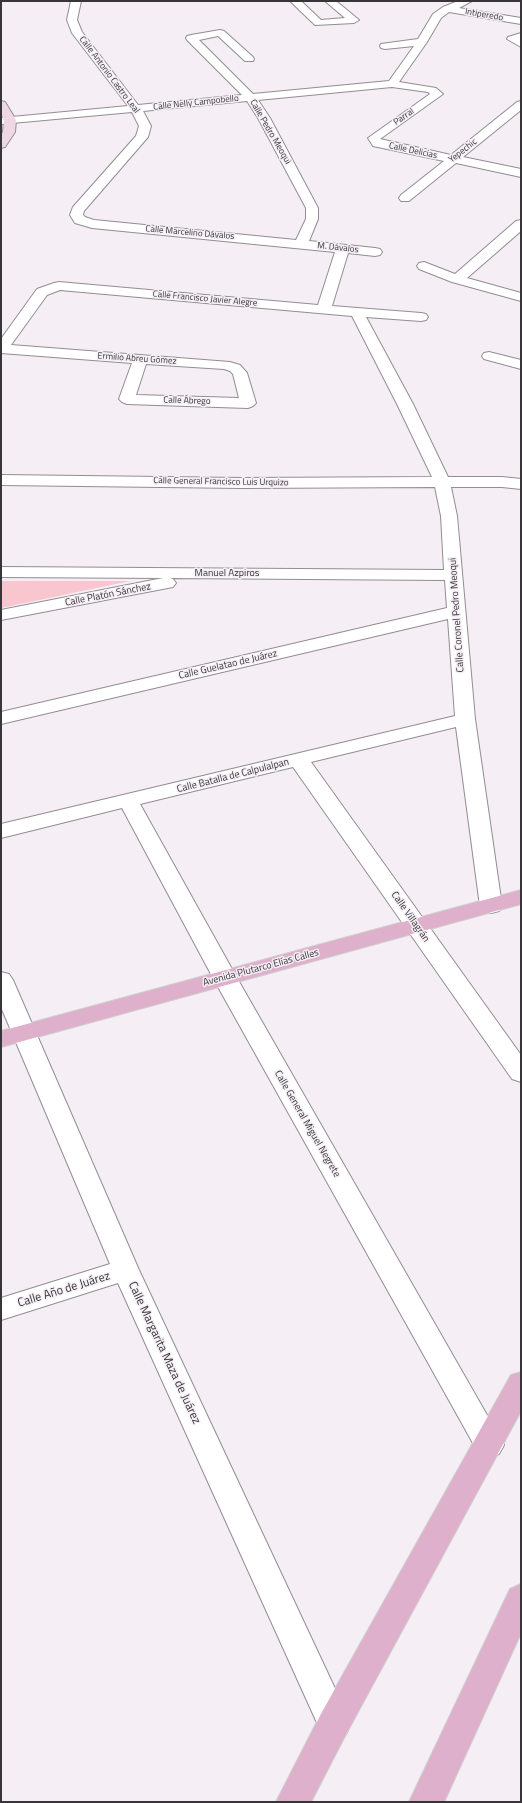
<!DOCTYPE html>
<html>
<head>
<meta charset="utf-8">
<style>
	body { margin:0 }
	#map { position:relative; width:522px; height:1803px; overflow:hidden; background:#f5eff5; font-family:"Titillium Web",sans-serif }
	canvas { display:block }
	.frame { position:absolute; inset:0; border:2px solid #373538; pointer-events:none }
</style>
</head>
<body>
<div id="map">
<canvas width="522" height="1803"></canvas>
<div class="frame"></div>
</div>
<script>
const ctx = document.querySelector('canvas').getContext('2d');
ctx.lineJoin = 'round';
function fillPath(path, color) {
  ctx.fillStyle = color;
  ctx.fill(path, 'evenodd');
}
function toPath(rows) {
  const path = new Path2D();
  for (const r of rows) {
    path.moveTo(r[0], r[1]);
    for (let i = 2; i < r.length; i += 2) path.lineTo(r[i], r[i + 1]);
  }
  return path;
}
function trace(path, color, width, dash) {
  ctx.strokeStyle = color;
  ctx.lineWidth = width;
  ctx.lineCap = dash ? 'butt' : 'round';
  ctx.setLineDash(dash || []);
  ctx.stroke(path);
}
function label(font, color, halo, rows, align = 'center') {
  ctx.font = font + ' "Titillium Web",sans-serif';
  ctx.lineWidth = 3;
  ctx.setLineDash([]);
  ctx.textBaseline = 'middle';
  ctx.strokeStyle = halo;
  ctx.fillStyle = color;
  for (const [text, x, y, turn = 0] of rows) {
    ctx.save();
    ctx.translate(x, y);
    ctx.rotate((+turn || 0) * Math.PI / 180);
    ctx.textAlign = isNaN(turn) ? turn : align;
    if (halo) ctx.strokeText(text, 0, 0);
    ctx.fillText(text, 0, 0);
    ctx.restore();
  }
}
const green = toPath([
	[1,581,130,581,1,608]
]);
const street = toPath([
	[71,1,81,1,77,20,82,32,138,105,242,95,187,40,186,38,187,36,191,35,220,30,224,31,253,57,254,59,253,61,245,61,218,36,199,40,253,94,389,81,414,46,385,49,381,48,380,46,381,44,418,39,433,14,443,7,458,1,472,1,459,8,521,18,521,24,449,12,441,18,427,42,399,82,436,88,443,94,380,139,451,155,517,102,521,101,521,110,463,157,521,169,521,177,456,163,409,201,401,201,399,198,401,195,444,161,373,146,368,138,430,94,428,92,392,87,258,100,270,118,318,208,318,219,309,241,375,248,380,249,382,252,380,255,375,256,348,253,332,306,421,313,426,314,428,317,426,320,421,321,366,317,413,404,448,477,502,477,521,479,521,489,502,487,451,487,457,516,475,719,502,906,499,911,491,913,483,911,480,906,456,727,311,762,521,1055,521,1082,512,1079,293,767,140,804,237,978,499,1436,504,1445,499,1454,489,1458,479,1454,213,978,122,808,1,838,1,824,455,716,448,619,1,724,1,712,447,608,445,580,170,578,173,579,176,583,173,587,1,620,1,610,163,578,1,577,1,567,444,570,441,516,435,487,242,488,1,485,1,475,242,478,432,477,397,404,352,316,60,290,47,295,11,345,230,362,240,365,247,373,256,403,253,406,248,408,127,404,122,402,119,399,132,363,1,353,1,339,37,289,54,283,59,282,318,305,335,252,92,228,75,223,70,215,73,207,136,136,139,126,132,112,1,124,1,118,128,106,72,33,67,20,71,1],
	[247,101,258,118,306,208,306,219,296,240,94,220,85,217,83,215,84,211,148,137,151,126,143,111,247,101],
	[146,364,224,369,230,371,233,374,239,398,136,395,146,364],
	[290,1,301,1,321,20,345,18,325,1,336,1,359,20,354,23,315,25,290,1],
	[521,33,521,47,507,39,508,37,521,33],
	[521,220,521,231,467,278,521,293,521,301,452,282,419,269,417,266,419,263,424,262,455,274,516,221,521,220],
	[489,352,521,360,521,369,484,359,482,356,484,353,489,352],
	[1,972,9,974,13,980,139,1270,346,1712,351,1723,346,1734,334,1739,322,1734,118,1283,1,1320,1,1298,110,1264,1,1007,1,972]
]);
const secondary = toPath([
	[1,101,5,102,16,120,15,132,5,147,1,148,1,135,3,132,4,120,1,114,1,101]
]);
const primary = toPath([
	[521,890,521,904,1,1047,1,1031,521,890],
	[521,1372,521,1411,346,1734,311,1802,276,1802,322,1712,511,1375,521,1372],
	[521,1584,521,1633,444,1802,409,1802,510,1589,521,1584]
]);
const farStreetnames = [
	["Intiperedo",484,15,10],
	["Calle Antonio Castro Leal",109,75,53],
	["Calle Nelly Campobello",196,103,-6],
	["Parral",404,117,-35],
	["Calle Pedro Meoqui",270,132,60],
	["Calle Delicias",413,151,12],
	["Yepechic",463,151,-38],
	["Calle Marcelino Dávalos",190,233,5],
	["M. Dávalos",338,248,6],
	["Calle Francisco Javier Alegre",205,299,5],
	["Ermilio Abreu Gómez",137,359,4],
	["Calle Ábrego",187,401,2],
	["Calle General Francisco Luis Urquizo",221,482,1]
];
const streetNames = [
	["Manuel Azpiros",227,574],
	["Calle Platón Sánchez",108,595,-11],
	["Calle Coronel Pedro Meoqui",457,615,-94],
	["Calle Guelatao de Juárez",228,665,-13],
	["Calle Batalla de Calpulalpan",233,776,-14],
	["Calle Villagrán",410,917,55],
	["Avenida Plutarco Elías Calles",261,968,-15],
	["Calle General Miguel Negrete",307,1124,60]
];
const nearStreetnames = [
	["Calle Año de Juárez",64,1290,-17],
	["Calle Margarita Maza de Juárez",164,1353,65]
];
fillPath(green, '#f9c5cf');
trace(street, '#928d92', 2);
trace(secondary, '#928d92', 2);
trace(primary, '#cfcfcf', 2);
fillPath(street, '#fff');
fillPath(secondary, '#efd8e6');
fillPath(primary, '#dfb0cc');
label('9px', '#373538', '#f5eff5', farStreetnames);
label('10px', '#373538', '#f5eff5', streetNames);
label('12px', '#373538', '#f5eff5', nearStreetnames);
</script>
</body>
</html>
